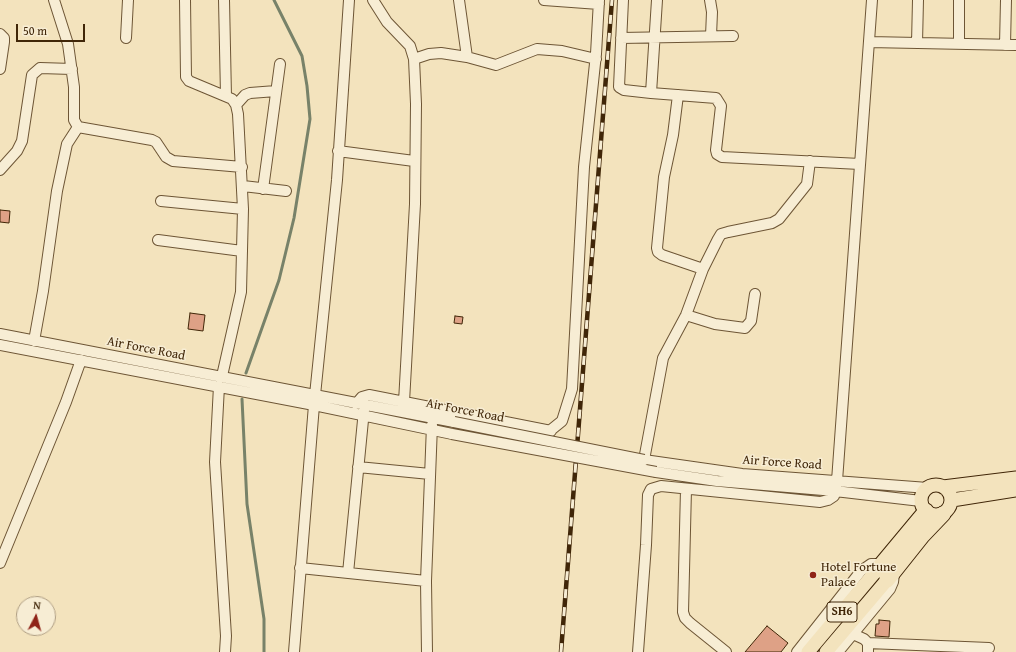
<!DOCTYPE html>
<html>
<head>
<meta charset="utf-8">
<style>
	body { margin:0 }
	#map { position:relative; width:1016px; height:652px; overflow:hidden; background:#f3e3bd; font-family:"Gentium Book Plus",serif }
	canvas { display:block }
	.north { position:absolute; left:16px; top:596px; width:40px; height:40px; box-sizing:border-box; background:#f7edd4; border:1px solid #ae9d82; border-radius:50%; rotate:6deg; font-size:11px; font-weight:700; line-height:16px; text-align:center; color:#402608 }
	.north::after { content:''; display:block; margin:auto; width:14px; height:18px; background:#8f2418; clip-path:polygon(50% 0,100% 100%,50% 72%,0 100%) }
	.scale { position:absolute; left:16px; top:24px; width:69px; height:18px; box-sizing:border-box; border:2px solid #402608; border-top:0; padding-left:5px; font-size:12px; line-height:14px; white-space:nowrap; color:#402608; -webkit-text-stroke:3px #f7edd4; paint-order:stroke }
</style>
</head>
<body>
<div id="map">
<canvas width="1016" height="652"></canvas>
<div class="north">N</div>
<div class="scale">50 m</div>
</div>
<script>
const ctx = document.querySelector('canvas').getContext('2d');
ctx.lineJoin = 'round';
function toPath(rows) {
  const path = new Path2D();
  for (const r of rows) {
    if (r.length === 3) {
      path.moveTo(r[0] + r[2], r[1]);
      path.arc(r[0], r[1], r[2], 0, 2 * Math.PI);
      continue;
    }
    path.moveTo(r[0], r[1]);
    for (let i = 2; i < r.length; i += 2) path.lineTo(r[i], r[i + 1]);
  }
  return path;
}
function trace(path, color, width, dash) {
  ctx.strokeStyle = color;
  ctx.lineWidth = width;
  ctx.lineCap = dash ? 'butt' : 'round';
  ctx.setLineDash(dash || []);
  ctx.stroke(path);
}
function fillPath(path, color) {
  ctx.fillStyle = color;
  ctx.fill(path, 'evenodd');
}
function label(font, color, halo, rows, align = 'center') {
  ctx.font = font + ' "Gentium Book Plus",serif';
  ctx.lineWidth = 3;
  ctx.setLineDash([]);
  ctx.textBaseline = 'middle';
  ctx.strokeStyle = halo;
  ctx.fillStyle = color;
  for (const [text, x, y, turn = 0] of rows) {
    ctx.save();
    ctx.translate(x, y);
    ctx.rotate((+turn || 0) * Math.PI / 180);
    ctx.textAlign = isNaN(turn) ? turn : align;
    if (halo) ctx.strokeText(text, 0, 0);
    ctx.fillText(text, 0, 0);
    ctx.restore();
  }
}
const stream = toPath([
	[246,373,279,280,294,218,310,119,307,86,302,56,274,0],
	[242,399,247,504,264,619,264,652]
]);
const building = toPath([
	[0,210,10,211,9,223,0,222,0,210],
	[190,313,205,315,203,331,188,329,190,313],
	[455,316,463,317,462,324,454,323,455,316],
	[879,620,890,621,889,637,875,636,876,624,879,624,879,620],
	[767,626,788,643,781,652,745,652,767,626]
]);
const minor = toPath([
	[54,0,68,44,74,87,74,120,78,127,152,140,156,142,166,157,173,161,242,167],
	[185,0,186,77,189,81,232,99,236,105,238,114,243,209,241,292,222,376],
	[224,0,226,96],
	[373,0,387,22,410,46,414,59,416,104,415,204,404,402],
	[459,0,467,57],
	[544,0,599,4],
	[623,0,619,87,624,90,651,93,716,98,721,106,716,150,717,154,722,157,860,164],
	[710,0,712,12,711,36],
	[959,0,959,44],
	[0,34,4,38,4,42,0,69],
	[126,38,128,0],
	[621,38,733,36],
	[869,42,1016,45],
	[917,43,918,0],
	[1005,45,1006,0],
	[414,59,429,54,441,53,467,57,496,65,537,49,562,51,596,59],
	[651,93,657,0],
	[678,95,673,135,664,177,657,248,658,252,662,255,703,269],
	[236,105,245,95,250,93,276,91],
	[338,151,414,161],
	[810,161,807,184,779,219,772,223,728,232,721,234,718,239,703,269,686,315,663,358,644,460,742,474,928,488],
	[0,170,17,151,22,141,32,75,40,68,72,69],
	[243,186,286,191],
	[263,189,280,64],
	[161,201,243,209],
	[158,240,242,251],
	[686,315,715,324,745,328,751,321,755,294],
	[0,334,454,422],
	[34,341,43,291,57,191,67,144,78,127],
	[0,345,314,405,452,434],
	[219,386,215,462,226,636,225,652],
	[356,404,362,397,369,395,551,431],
	[541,438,562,421,572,389,584,167,596,54,599,0],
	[358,467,430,474],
	[656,472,717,481,835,491,921,501],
	[686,489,683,612,685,618,690,623,726,652],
	[0,563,66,402,81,360],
	[300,568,426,581],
	[348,573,364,410],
	[853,634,864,639,868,643,868,652],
	[868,643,989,648],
	[294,652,314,405,337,180,349,0],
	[427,652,426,581,432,425],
	[638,652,646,545,648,495,651,489,661,486,820,502,828,500,834,496,837,481,872,0],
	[797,652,861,571,871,564,882,564],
	[838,652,890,589,893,582,894,574]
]);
const major = toPath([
	[936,500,15],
	[943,487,1016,478],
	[952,500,1016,490],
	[808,652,876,571],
	[826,652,887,580]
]);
const highway = toPath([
	[876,571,926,511],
	[887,580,922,536,943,514]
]);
const rail = toPath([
	[561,652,612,0]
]);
const minorBridge = toPath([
	[454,422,644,460],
	[452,434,656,472]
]);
const markers = [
	[813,575,4,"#8f2418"]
];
const shields = [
	[842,612,30]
];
const shieldNames = [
	["SH6",842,612]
];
const streetNames = [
	["Air Force Road",146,349,11],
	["Air Force Road",465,411,11],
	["Air Force Road",782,463,4]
];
const poiNames = [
	["Hotel Fortune",821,568],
	["Palace",821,583]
];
trace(stream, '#788269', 3);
fillPath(building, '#dea186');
trace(building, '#402608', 1);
trace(minor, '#6d5535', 12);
trace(major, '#402608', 15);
trace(highway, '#402608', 17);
trace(minor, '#f7edd4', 10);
trace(major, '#f3e3bd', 13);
trace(highway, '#f3e3bd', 15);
trace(rail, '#402608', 4.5);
trace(rail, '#f7edd4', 3, [9]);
trace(minorBridge, '#6d5535', 12, []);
trace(minorBridge, '#f7edd4', 10);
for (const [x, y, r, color] of markers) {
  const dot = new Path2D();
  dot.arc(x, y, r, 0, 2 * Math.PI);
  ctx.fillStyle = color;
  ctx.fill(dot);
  trace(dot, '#f7edd4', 1.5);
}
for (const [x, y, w] of shields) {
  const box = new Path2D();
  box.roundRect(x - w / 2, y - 10, w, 20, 3);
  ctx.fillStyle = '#f7edd4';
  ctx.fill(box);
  trace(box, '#402608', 1);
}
label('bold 12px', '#402608', null, shieldNames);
label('13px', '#402608', '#f7edd4', streetNames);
label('13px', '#402608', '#f7edd4', poiNames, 'left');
</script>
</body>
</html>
